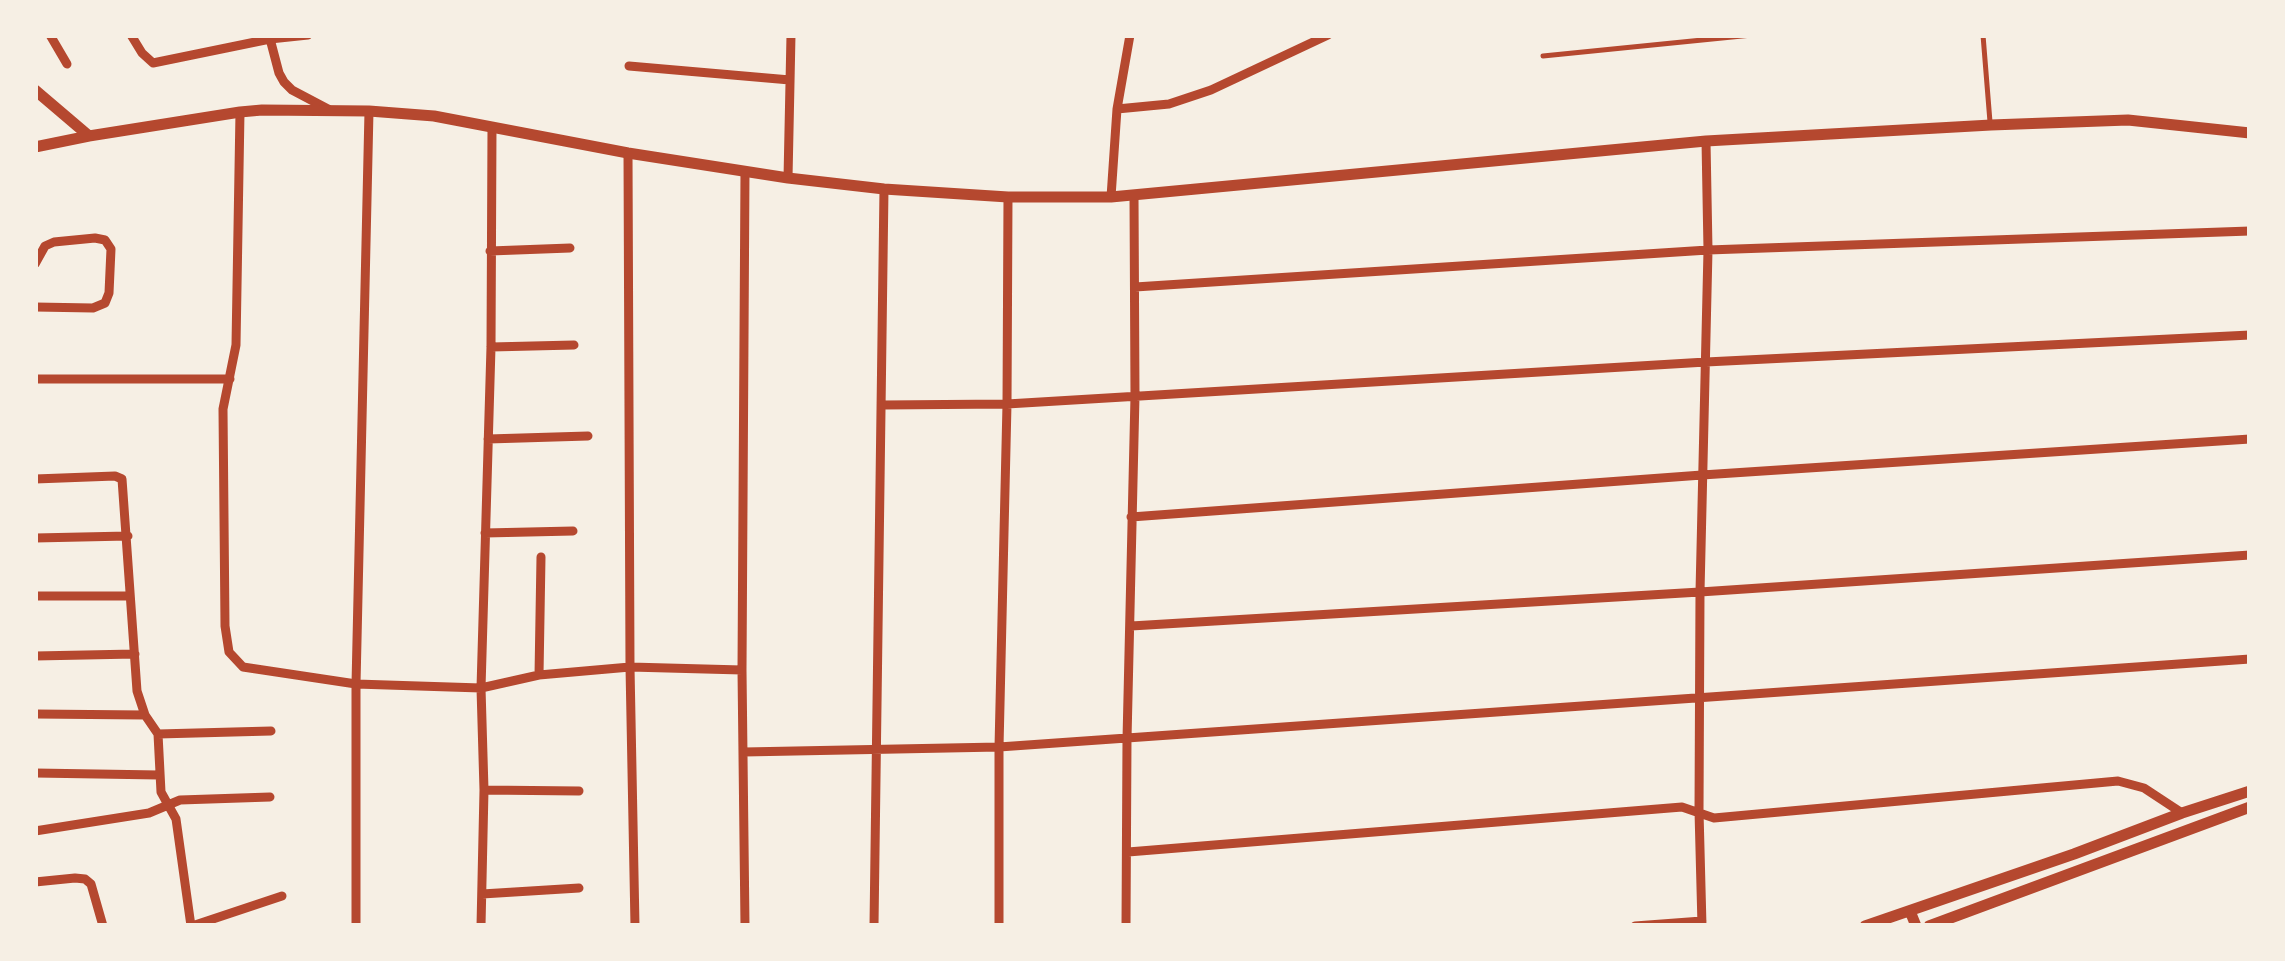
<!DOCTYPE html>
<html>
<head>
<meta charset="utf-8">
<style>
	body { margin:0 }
	#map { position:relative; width:2285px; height:961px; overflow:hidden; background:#f6efe4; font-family:"Public Sans",sans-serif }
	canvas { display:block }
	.frame { position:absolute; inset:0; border:38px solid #f6efe4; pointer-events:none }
</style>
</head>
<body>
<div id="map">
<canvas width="2285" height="961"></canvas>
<div class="frame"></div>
</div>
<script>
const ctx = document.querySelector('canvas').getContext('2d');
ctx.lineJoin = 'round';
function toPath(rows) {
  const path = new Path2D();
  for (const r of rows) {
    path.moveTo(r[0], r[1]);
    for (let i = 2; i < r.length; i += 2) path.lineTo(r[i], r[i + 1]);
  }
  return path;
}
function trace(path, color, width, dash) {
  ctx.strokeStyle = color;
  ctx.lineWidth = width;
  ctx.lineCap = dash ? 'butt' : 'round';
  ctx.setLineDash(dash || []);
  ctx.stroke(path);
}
const service = toPath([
	[1983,35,1990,122],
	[1543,56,1752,35]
]);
const minor = toPath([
	[50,35,67,64],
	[131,35,142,53,153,63,270,39,308,35],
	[269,35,279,73,284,82,292,90,328,109],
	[629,66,790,80],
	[1117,109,1169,104,1211,90,1328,35],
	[240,112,236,345,223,409,225,626,229,652,243,667,356,684,481,688,539,675,630,667,742,670],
	[628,153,630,667,635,926],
	[788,178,791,35],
	[1111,197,1117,109,1130,35],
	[490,251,570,248],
	[35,264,45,246,54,242,95,238,105,240,111,249,109,293,105,303,93,308,35,307],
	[1135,287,1708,250,2250,231],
	[491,347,574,345],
	[35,379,230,379],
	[883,405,1007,404,1706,362,2250,335],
	[488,439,588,436],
	[35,479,115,476,122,479,137,691,145,715,158,734,161,792,176,819,191,926],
	[1131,517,1702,475,2250,439],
	[485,533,573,531],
	[35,538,128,536],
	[35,596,130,596],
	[1131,626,1700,592,2250,555],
	[35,656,135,654],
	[539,675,541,557],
	[35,714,145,715],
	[158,734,271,731],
	[744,752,999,747,2250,659],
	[35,773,159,775],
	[484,790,579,791],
	[35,831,149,813,180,800,270,797],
	[1128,852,1682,807,1714,818,2118,781,2144,788,2182,813],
	[35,882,75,878,85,879,91,884,103,926],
	[482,894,579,888],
	[192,926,282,896],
	[356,926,356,684,369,111],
	[481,926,484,790,481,688,491,347,492,127],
	[745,926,742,670,745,171],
	[874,926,884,189],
	[999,926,999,747,1007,404,1008,197],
	[1126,926,1127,739,1135,396,1134,196],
	[1635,926,1702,921],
	[1702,926,1699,811,1700,592,1708,250,1706,141]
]);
const tertiary = toPath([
	[35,90,89,136],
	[35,147,89,136,240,112,262,110,369,111,434,116,628,153,788,178,884,189,1008,197,1111,197,1706,141,1991,125,2128,120,2250,133],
	[1910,911,1916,926],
	[1865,926,2074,854,2182,813,2250,791],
	[1929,926,2250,807]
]);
trace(service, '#b5482f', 5);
trace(minor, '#b5482f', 9);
trace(tertiary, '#b5482f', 11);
</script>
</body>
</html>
